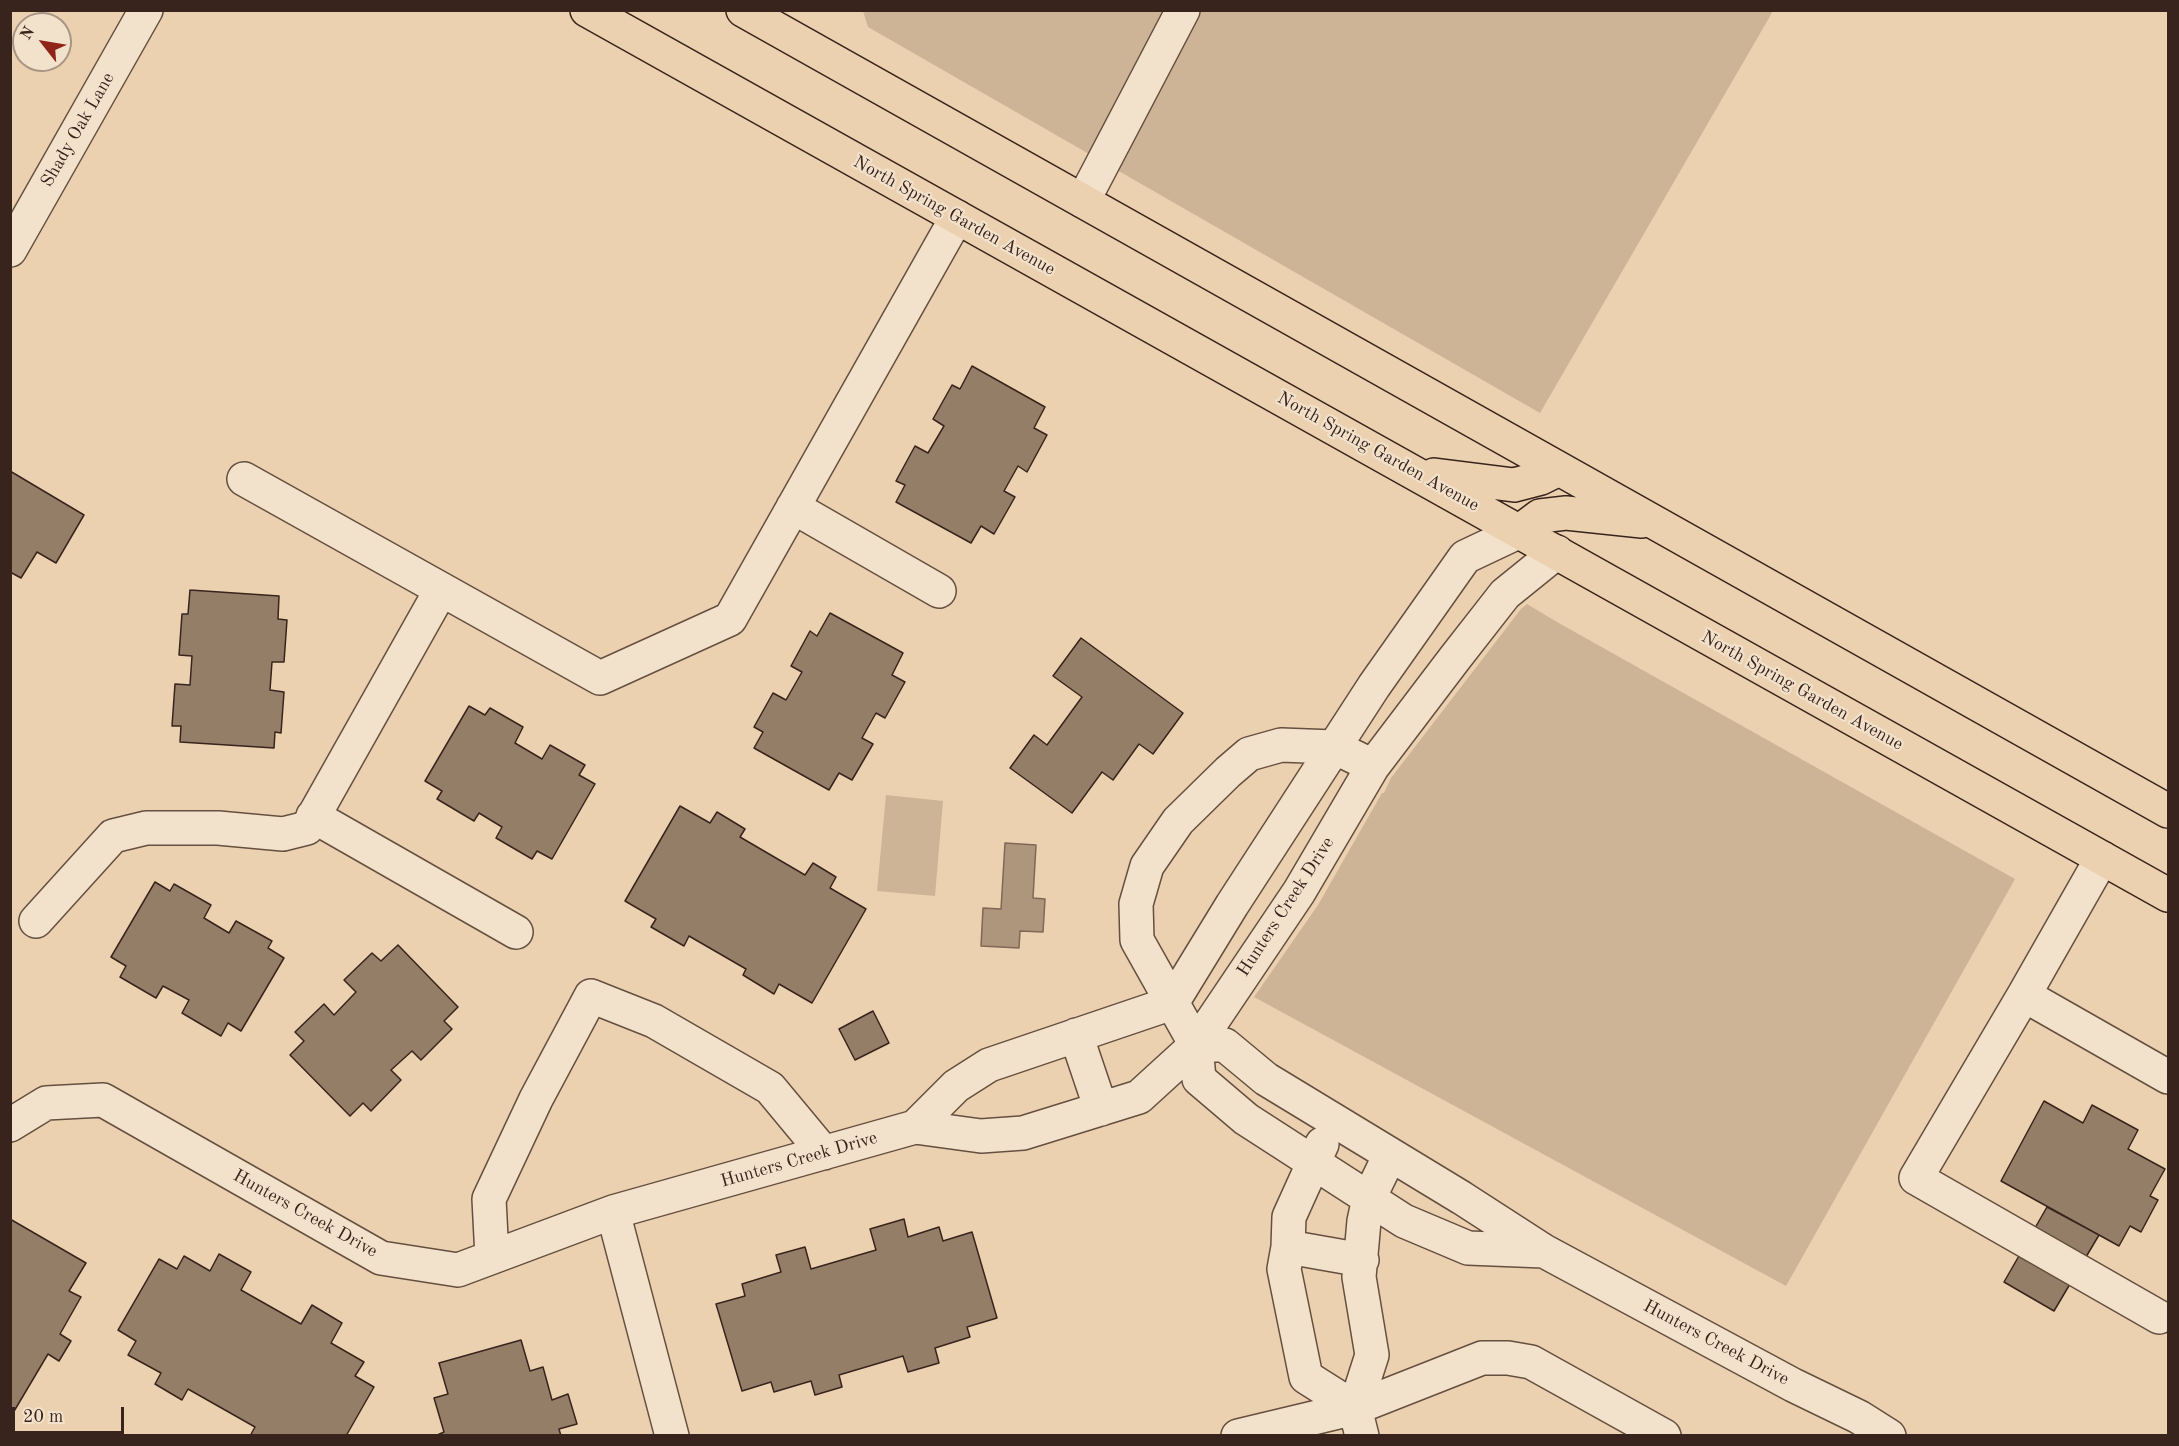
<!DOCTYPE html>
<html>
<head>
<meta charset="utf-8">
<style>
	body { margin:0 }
	#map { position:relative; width:2179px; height:1446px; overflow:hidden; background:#ebd1af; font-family:"Old Standard TT",serif }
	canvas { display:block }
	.frame { position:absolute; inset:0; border:12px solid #38241c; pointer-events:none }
	.north { position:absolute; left:12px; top:12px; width:60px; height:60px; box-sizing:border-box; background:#f2e1cb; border:2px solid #a89585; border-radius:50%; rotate:301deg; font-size:16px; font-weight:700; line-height:24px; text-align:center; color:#38241c }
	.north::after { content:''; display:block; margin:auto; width:21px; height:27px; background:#8f2418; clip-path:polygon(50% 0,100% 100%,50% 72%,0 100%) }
	.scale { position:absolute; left:12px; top:1407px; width:112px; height:27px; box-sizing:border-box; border:3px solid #38241c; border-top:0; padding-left:8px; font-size:18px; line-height:21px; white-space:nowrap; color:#38241c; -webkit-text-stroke:4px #f2e1cb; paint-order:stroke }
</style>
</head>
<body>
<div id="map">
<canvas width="2179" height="1446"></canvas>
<div class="frame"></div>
<div class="north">N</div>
<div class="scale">20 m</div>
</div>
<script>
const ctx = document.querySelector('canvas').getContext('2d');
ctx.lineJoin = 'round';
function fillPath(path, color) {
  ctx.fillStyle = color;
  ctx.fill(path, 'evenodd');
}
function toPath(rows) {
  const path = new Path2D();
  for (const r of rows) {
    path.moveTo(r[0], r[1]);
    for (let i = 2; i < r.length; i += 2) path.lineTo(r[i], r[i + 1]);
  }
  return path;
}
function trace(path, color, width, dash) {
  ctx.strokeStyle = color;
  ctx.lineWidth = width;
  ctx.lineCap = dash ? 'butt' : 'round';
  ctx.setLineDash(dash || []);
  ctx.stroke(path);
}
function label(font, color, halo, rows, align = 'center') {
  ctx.font = font + ' "Old Standard TT",serif';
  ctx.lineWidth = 4.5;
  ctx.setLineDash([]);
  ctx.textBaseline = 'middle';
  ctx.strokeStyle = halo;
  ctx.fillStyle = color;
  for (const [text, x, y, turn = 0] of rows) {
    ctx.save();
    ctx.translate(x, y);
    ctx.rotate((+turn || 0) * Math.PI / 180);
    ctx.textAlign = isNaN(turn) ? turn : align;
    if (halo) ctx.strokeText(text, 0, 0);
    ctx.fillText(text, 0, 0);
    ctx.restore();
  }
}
const green = toPath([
	[863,11,1773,11,1540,413,868,27],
	[1527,604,1557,622,2015,879,1786,1286,1254,997,1318,905,1382,793,1384,793,1391,778,1521,609],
	[886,795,943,801,935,896,877,891]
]);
const water = toPath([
	[1005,843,1036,845,1033,898,1045,899,1043,932,1020,931,1019,948,981,946,983,908,1001,909,1005,843]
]);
const building = toPath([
	[972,366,1045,407,1034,428,1047,435,1027,472,1018,466,1004,491,1015,497,994,534,981,526,971,543,896,502,905,485,896,481,915,446,928,453,944,426,933,419,952,385,960,389,972,366],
	[10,471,84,515,56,563,37,552,21,578,10,572,10,471],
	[190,590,279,596,278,619,287,620,284,662,272,662,270,690,284,692,281,733,275,732,274,748,180,742,181,726,172,726,175,684,190,685,192,656,179,655,182,614,188,614,190,590],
	[830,613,903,653,892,675,905,682,885,718,876,713,862,738,873,744,852,780,839,773,829,790,754,748,763,732,754,727,773,693,786,700,802,672,791,666,810,631,817,636,830,613],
	[1081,638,1183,713,1153,754,1139,744,1113,780,1102,772,1072,813,1010,768,1034,735,1047,745,1082,697,1053,676,1081,638],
	[469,706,485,715,490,708,523,727,515,743,542,759,550,745,585,765,579,775,595,784,552,859,537,851,532,859,496,838,502,827,479,813,474,821,437,799,442,791,425,781,469,706],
	[680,806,710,823,717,812,745,829,740,837,805,875,813,863,836,877,830,888,866,909,812,1003,779,984,774,994,743,975,746,969,689,936,684,946,651,927,656,919,625,901,680,806],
	[155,882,170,891,174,884,211,905,204,918,229,933,236,921,272,941,268,948,284,958,241,1031,228,1023,221,1036,182,1013,189,1000,163,986,156,998,120,977,126,966,111,957,155,882],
	[398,945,458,1007,444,1021,452,1029,421,1060,412,1051,391,1070,401,1080,371,1111,363,1103,350,1116,290,1055,304,1041,295,1032,324,1004,334,1015,356,992,344,980,372,953,381,961,398,945],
	[873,1011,889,1043,855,1060,839,1029,873,1011],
	[2044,1101,2083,1123,2092,1105,2138,1130,2128,1149,2165,1169,2150,1196,2158,1200,2141,1232,2130,1226,2119,1246,2001,1181,2044,1101],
	[2047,1207,2099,1235,2054,1311,2004,1282,2047,1207],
	[10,1219,86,1263,69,1291,81,1297,60,1334,71,1341,59,1361,48,1354,10,1418,10,1219],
	[904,1219,908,1237,939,1227,943,1241,972,1232,997,1318,967,1327,970,1337,935,1348,939,1363,908,1372,903,1356,839,1375,842,1387,815,1395,811,1381,774,1392,771,1382,742,1391,716,1304,745,1296,742,1284,781,1272,776,1255,805,1247,811,1269,876,1250,870,1229,904,1219],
	[219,1254,251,1272,241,1290,301,1324,312,1305,342,1323,331,1343,364,1362,355,1376,374,1387,346,1436,250,1436,255,1427,188,1389,182,1400,155,1384,161,1373,128,1355,136,1341,118,1330,159,1259,177,1269,184,1256,210,1271,219,1254],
	[521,1340,530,1371,543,1367,552,1400,568,1394,577,1424,559,1429,561,1436,435,1436,444,1432,434,1398,448,1394,439,1363,521,1340]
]);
const minor = toPath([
	[1083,201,1183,10],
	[10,250,146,10],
	[244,479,600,678,730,619,957,217],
	[793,507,939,591],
	[1373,766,1334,747,1281,745,1249,754,1228,772,1178,821,1147,866,1136,904,1137,940,1196,1045,1199,1079,1246,1119,1404,1221,1468,1248,1544,1251],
	[313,816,516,932],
	[2102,858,2024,995,2168,1077],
	[36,921,113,836,146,828,218,828,283,834,307,828,441,590],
	[2024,995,1916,1178,2159,1317],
	[1076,1035,1101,1109],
	[1196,1045,1225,1045,1266,1079,1462,1198,1544,1251,1793,1385,1859,1417,1889,1436],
	[10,1125,46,1103,103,1100,381,1258,458,1270,613,1212,672,1436],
	[915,1127,956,1086,989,1065,1172,1003,1232,905,1374,686,1465,557,1520,531],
	[1322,1144,1289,1217,1288,1247,1284,1269,1306,1377,1355,1408],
	[613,1212,915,1127,981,1136,1023,1133,1139,1097,1196,1045,1299,892,1373,766,1455,658,1505,594,1557,552],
	[1288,1247,1362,1260],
	[492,1257,489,1199,536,1099,591,996,654,1021,770,1088,824,1153],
	[1238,1436,1355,1408,1482,1358,1508,1358,1531,1362,1664,1436],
	[1362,1436,1355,1408,1372,1355,1359,1277,1364,1221,1369,1198,1390,1155]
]);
const highway = toPath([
	[587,10,2168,895],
	[743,10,2168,811],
	[1434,475,1514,485,1541,478,1559,469],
	[1520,531,1540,516,1566,513,1642,521]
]);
const streetNames = [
	["Shady Oak Lane",78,130,-60],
	["North Spring Garden Avenue",954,216,29],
	["North Spring Garden Avenue",1378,452,29],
	["North Spring Garden Avenue",1802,691,29],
	["Hunters Creek Drive",1286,907,-57],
	["Hunters Creek Drive",799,1160,-16],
	["Hunters Creek Drive",305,1214,29],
	["Hunters Creek Drive",1716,1343,28]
];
fillPath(green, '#cdb496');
fillPath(water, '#ae967d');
trace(water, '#7f6856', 1.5);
fillPath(building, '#957e68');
trace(building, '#38241c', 1.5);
trace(minor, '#654f41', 36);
trace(highway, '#38241c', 36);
trace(minor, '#f2e1cb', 33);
trace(highway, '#ebd1af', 33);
label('18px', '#38241c', '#f2e1cb', streetNames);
</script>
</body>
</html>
